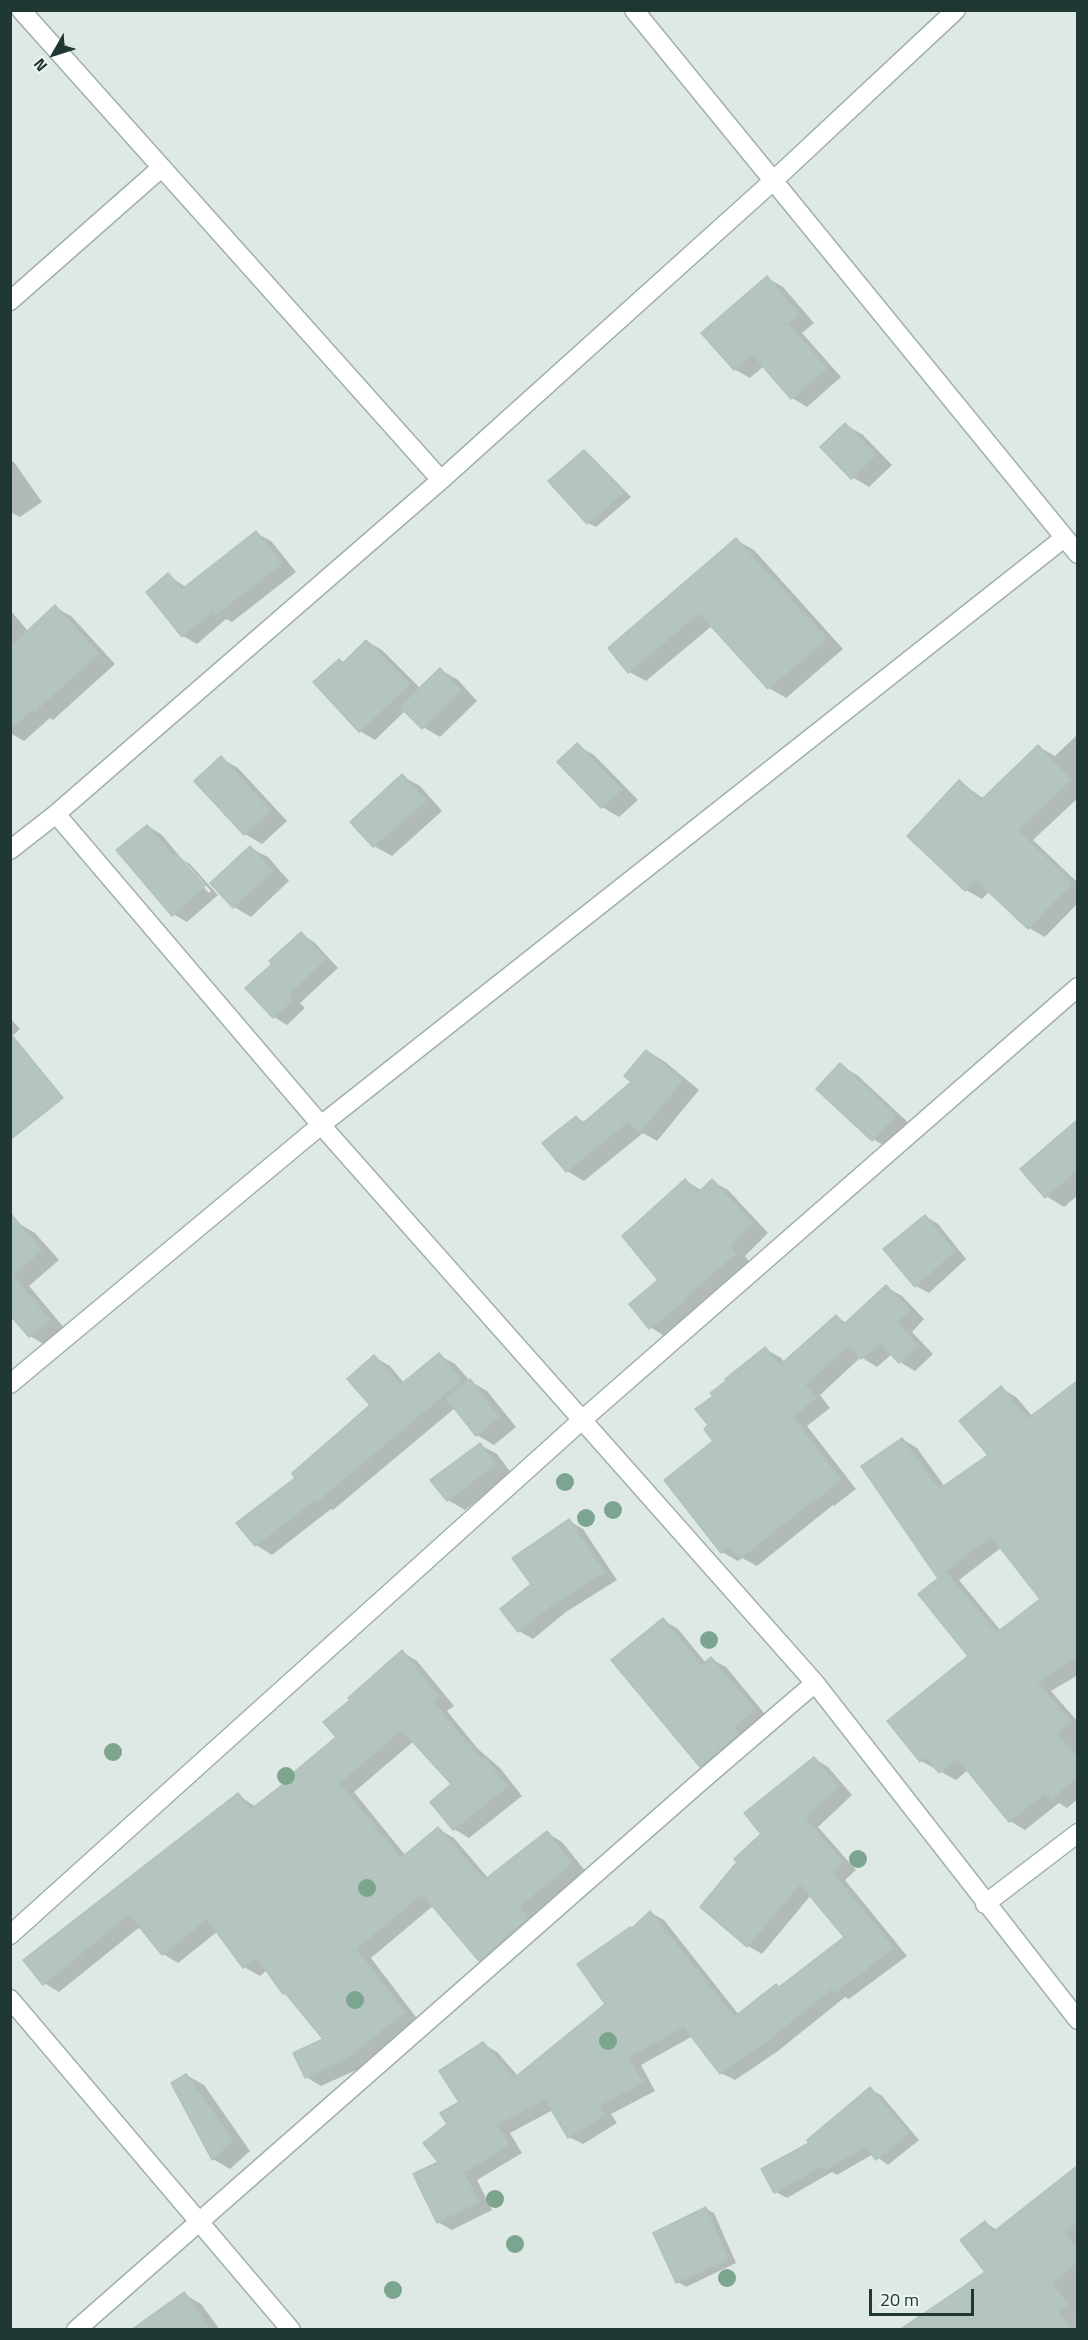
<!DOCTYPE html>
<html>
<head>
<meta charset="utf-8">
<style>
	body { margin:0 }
	#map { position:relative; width:1088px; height:2340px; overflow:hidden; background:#dee9e5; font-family:"Titillium Web",sans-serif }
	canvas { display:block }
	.frame { position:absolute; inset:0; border:12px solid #203833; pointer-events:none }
	.north { position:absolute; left:24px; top:24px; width:60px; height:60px; -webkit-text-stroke:4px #eef6f3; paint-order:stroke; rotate:231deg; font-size:16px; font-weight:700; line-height:24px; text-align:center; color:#203833 }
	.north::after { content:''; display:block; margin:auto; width:21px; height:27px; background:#203833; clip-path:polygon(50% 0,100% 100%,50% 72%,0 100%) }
	.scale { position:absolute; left:869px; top:2289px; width:105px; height:27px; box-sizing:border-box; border:3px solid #203833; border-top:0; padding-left:8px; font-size:18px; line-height:21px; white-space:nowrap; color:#203833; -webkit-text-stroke:4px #eef6f3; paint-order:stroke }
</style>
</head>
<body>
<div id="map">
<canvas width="1088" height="2340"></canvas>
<div class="frame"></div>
<div class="north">N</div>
<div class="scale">20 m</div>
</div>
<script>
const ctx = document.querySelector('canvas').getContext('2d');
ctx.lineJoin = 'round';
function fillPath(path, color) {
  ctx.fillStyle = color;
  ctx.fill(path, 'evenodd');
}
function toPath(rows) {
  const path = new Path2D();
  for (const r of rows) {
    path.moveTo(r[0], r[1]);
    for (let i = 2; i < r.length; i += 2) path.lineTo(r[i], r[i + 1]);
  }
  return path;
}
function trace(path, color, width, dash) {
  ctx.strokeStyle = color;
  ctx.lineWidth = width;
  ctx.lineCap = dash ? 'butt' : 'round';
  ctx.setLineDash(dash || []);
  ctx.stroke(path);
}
const shadow = toPath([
	[767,278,783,287,814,323,802,333,841,377,807,407,792,398,764,366,750,378,734,369],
	[846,425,863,435,892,465,869,487,852,477],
	[584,452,592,457,631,497,596,527,588,523],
	[10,460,14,462,42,502,20,517,10,512],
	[256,533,271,541,296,572,232,622,226,619,197,644,183,636,168,575,187,588],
	[736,540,754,550,843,649,786,698,769,688,713,625,646,681,629,672],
	[55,607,72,617,115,664,53,720,50,718,24,741,10,733,10,610,28,631],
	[366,641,382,650,421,689,441,670,458,680,477,701,440,737,423,727,406,710,375,740,360,731,339,661,344,663],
	[1078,734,1078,798,1033,840,1078,883,1078,903,1045,937,1029,928,990,891,982,899,966,890,909,836,960,782,984,799,1039,747,1055,756],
	[577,745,594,755,638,800,619,817,602,807,559,762],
	[221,758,238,768,287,821,262,844,245,834],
	[402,776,420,786,442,811,392,856,374,846,352,822],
	[148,826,162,835,182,859,190,864,218,895,187,922,173,914],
	[180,861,184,861,211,891,209,893],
	[250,848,268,857,289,881,251,917,234,907],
	[301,934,314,942,338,968,300,1003,305,1008,287,1025,274,1017,274,964],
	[10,1018,20,1029,10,1038],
	[647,1051,664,1061,699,1090,657,1141,643,1133,584,1181,567,1171,576,1117,586,1123,634,1082],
	[840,1065,857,1075,912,1126,890,1149,873,1139],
	[1078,1122,1078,1195,1064,1207,1046,1196,1023,1169],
	[685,1180,702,1191,712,1181,728,1190,768,1233,745,1256,751,1264,666,1337,650,1327],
	[925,1216,938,1224,966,1259,929,1293,916,1286,885,1249],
	[18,1223,35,1233,59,1260,29,1286,66,1330,47,1346,30,1336,10,1312,10,1230],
	[886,1287,902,1296,924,1319,912,1332,933,1354,915,1371,900,1362,892,1354,877,1367,861,1357,820,1395,830,1408,807,1426,856,1489,834,1506,833,1505,757,1566,742,1558,738,1561,722,1552,666,1481,715,1441,710,1426,715,1396,765,1349,781,1358,785,1363,836,1317,847,1323],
	[439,1355,455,1364,470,1381,487,1391,516,1427,494,1445,477,1435,455,1408,333,1510,331,1509,272,1555,256,1545,298,1478,373,1405,374,1357,390,1366,404,1383],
	[1078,1383,1078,1675,1051,1691,1078,1722,1078,1799,1067,1808,1059,1803,1025,1830,1010,1821,968,1770,956,1780,921,1761,970,1656,941,1577,938,1575,902,1439,917,1448,945,1487,990,1455,1001,1388,1016,1397,1033,1417],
	[1002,1547,1042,1599,1001,1631,959,1580],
	[480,1445,497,1454,512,1474,465,1510,448,1500],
	[569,1521,583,1529,617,1580,566,1612,533,1639,519,1631,533,1584],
	[663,1620,678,1629,706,1663,711,1659,726,1667,769,1719,716,1774,701,1765],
	[402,1652,417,1661,454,1706,447,1711,478,1749,500,1768,522,1796,469,1838,454,1829,432,1802,454,1784,414,1741,354,1792,406,1856,438,1829,454,1838,488,1878,547,1833,562,1842,586,1872,533,1916,542,1927,496,1968,480,1960,434,1905,371,1958,419,2021,363,2067,321,2086,306,2077,325,2040,267,1970,260,1976,244,1967,218,1931,178,1963,163,1954,141,1926,59,1992,44,1983,238,1795,256,1807,297,1775,338,1737,352,1700],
	[815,1759,828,1767,852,1795,818,1827,856,1870,845,1880,907,1956,849,1999,845,1997,778,2051,735,2080,721,2073,693,2036,641,2065,655,2091,611,2114,617,2123,583,2144,569,2137,553,2110,510,2133,522,2153,477,2180,492,2210,452,2230,438,2222,440,2162,449,2125,461,2102,483,2044,497,2052,518,2076,607,2005,632,1930,651,1913,664,1920,739,2015,776,1986,781,1988,846,1937,811,1895,762,1954,748,1946,702,1906,763,1834],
	[186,2075,204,2085,250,2151,230,2169,213,2159],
	[870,2089,881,2095,919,2140,888,2165,873,2154,837,2175,832,2172,787,2198,776,2192,811,2143],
	[1078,2168,1078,2317,1075,2320,1078,2323,1078,2330,1031,2330,985,2222,998,2231],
	[706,2209,714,2213,736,2263,686,2287,678,2282],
	[184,2294,201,2304,220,2330,149,2330]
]);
const building = toPath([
	[767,276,799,314,788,324,827,368,791,399,752,354,734,370,701,333,767,276],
	[845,423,876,455,851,479,820,447,845,423],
	[584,450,624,492,587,524,548,481,584,450],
	[256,531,282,563,216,615,213,611,182,637,146,592,168,573,182,589,256,531],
	[736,538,827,639,768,689,699,613,628,673,608,648,736,538],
	[55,605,99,654,35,711,33,709,10,729,10,647,55,605],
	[366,640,410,684,359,732,313,682,339,659,343,663,366,640],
	[440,668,461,690,422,729,400,707,440,668],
	[577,743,622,789,601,808,557,762,577,743],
	[1038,745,1071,780,1018,830,1072,883,1028,929,976,880,965,891,907,836,959,780,981,800,1038,745],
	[221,756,271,811,244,835,194,781,221,756],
	[402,774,426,801,373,847,350,822,402,774],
	[147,825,173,856,176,854,205,886,172,916,116,850,147,825],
	[250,846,273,870,233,908,210,883,250,846],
	[301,932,326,959,288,995,293,1000,273,1018,245,988,272,964,269,961,301,932],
	[10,1033,63,1098,10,1140,10,1033],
	[646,1050,683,1080,639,1133,629,1121,566,1172,542,1143,576,1116,582,1124,631,1082,624,1076,646,1050],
	[840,1063,896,1115,872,1141,816,1089,840,1063],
	[1077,1120,1077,1170,1045,1198,1020,1169,1077,1120],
	[685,1179,698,1193,712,1179,753,1223,730,1246,736,1254,684,1298,686,1300,649,1329,629,1304,658,1280,622,1236,685,1179],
	[10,1213,42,1250,13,1275,50,1320,29,1337,10,1315,10,1213],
	[925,1215,955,1251,915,1287,883,1249,925,1215],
	[886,1285,910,1310,897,1322,918,1345,899,1363,880,1343,861,1359,849,1345,805,1385,816,1398,793,1417,841,1480,818,1498,817,1497,740,1559,730,1546,721,1553,664,1480,713,1441,704,1429,708,1425,695,1409,713,1396,710,1393,726,1381,725,1379,765,1347,780,1365,836,1315,844,1324,886,1285],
	[439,1353,462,1380,316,1502,315,1500,255,1546,236,1523,295,1478,292,1473,370,1405,347,1379,374,1355,400,1385,439,1353],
	[470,1379,499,1417,476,1436,446,1398,470,1379],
	[1077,1381,1077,1657,1037,1682,1070,1721,1057,1733,1077,1758,1077,1777,1051,1800,1045,1793,1009,1822,957,1758,939,1773,926,1757,920,1762,887,1721,968,1656,918,1594,946,1572,996,1633,1040,1599,991,1536,937,1577,861,1466,902,1438,939,1489,988,1455,959,1421,1001,1386,1027,1419,1077,1381],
	[480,1443,496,1464,447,1501,430,1480,480,1443],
	[569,1519,605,1572,552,1605,518,1632,500,1609,531,1584,512,1558,569,1519],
	[663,1618,701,1665,711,1657,755,1710,734,1727,739,1733,700,1767,611,1660,663,1618],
	[402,1650,439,1697,433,1702,467,1743,468,1742,482,1759,484,1757,508,1786,453,1830,430,1802,451,1784,402,1730,339,1783,401,1858,438,1827,484,1880,547,1831,572,1863,519,1907,528,1918,479,1961,422,1894,356,1949,405,2012,347,2058,305,2078,293,2053,323,2039,285,1993,283,1994,257,1958,243,1968,207,1919,162,1955,129,1914,43,1985,23,1960,238,1793,251,1809,295,1775,293,1773,336,1737,323,1722,350,1700,348,1698,402,1650],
	[814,1757,839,1787,805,1818,843,1862,832,1872,894,1948,834,1993,831,1989,765,2043,720,2074,684,2027,628,2057,643,2083,598,2106,605,2115,568,2138,545,2099,497,2125,509,2145,464,2172,479,2202,437,2223,413,2174,438,2162,423,2143,447,2124,440,2113,459,2102,439,2071,483,2042,514,2078,605,2004,577,1964,630,1927,632,1928,650,1911,734,2017,776,1984,779,1987,844,1937,800,1884,747,1947,700,1907,737,1862,734,1859,761,1834,744,1813,814,1757],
	[186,2074,233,2140,212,2160,171,2083,186,2074],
	[870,2087,909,2133,876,2160,865,2147,825,2170,822,2166,774,2193,761,2169,809,2143,807,2140,870,2087],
	[1077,2166,1077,2221,1064,2232,1077,2249,1077,2262,1052,2284,1068,2305,1058,2312,1072,2330,899,2330,985,2272,960,2240,985,2221,993,2232,1077,2166],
	[706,2207,728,2259,676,2283,653,2233,706,2207],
	[184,2292,211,2330,131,2330,184,2292]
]);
const street = toPath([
	[21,10,441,480],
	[634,10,1078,554],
	[10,301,161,168],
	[56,814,321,1125,815,1683,1078,2020],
	[10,850,56,814,441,480,773,181,956,10],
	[10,1384,321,1125,1064,538],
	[985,1904,1078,1833],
	[10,1935,582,1420,1078,987],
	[10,1999,291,2330],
	[76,2330,701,1781,815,1683]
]);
const trees = [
	[565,1482],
	[613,1510],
	[586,1518],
	[709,1640],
	[113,1752],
	[286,1776],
	[858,1859],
	[367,1888],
	[355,2000],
	[608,2041],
	[495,2199],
	[515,2244],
	[727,2278],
	[393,2290]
];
fillPath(shadow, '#0003');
fillPath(building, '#b4c4be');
trace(building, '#b1c2bc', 1.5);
trace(street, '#a1b0ac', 21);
trace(street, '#fff', 18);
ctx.fillStyle = '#7ca58f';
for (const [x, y] of trees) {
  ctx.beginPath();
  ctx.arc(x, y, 9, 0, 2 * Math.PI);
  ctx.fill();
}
</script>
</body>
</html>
